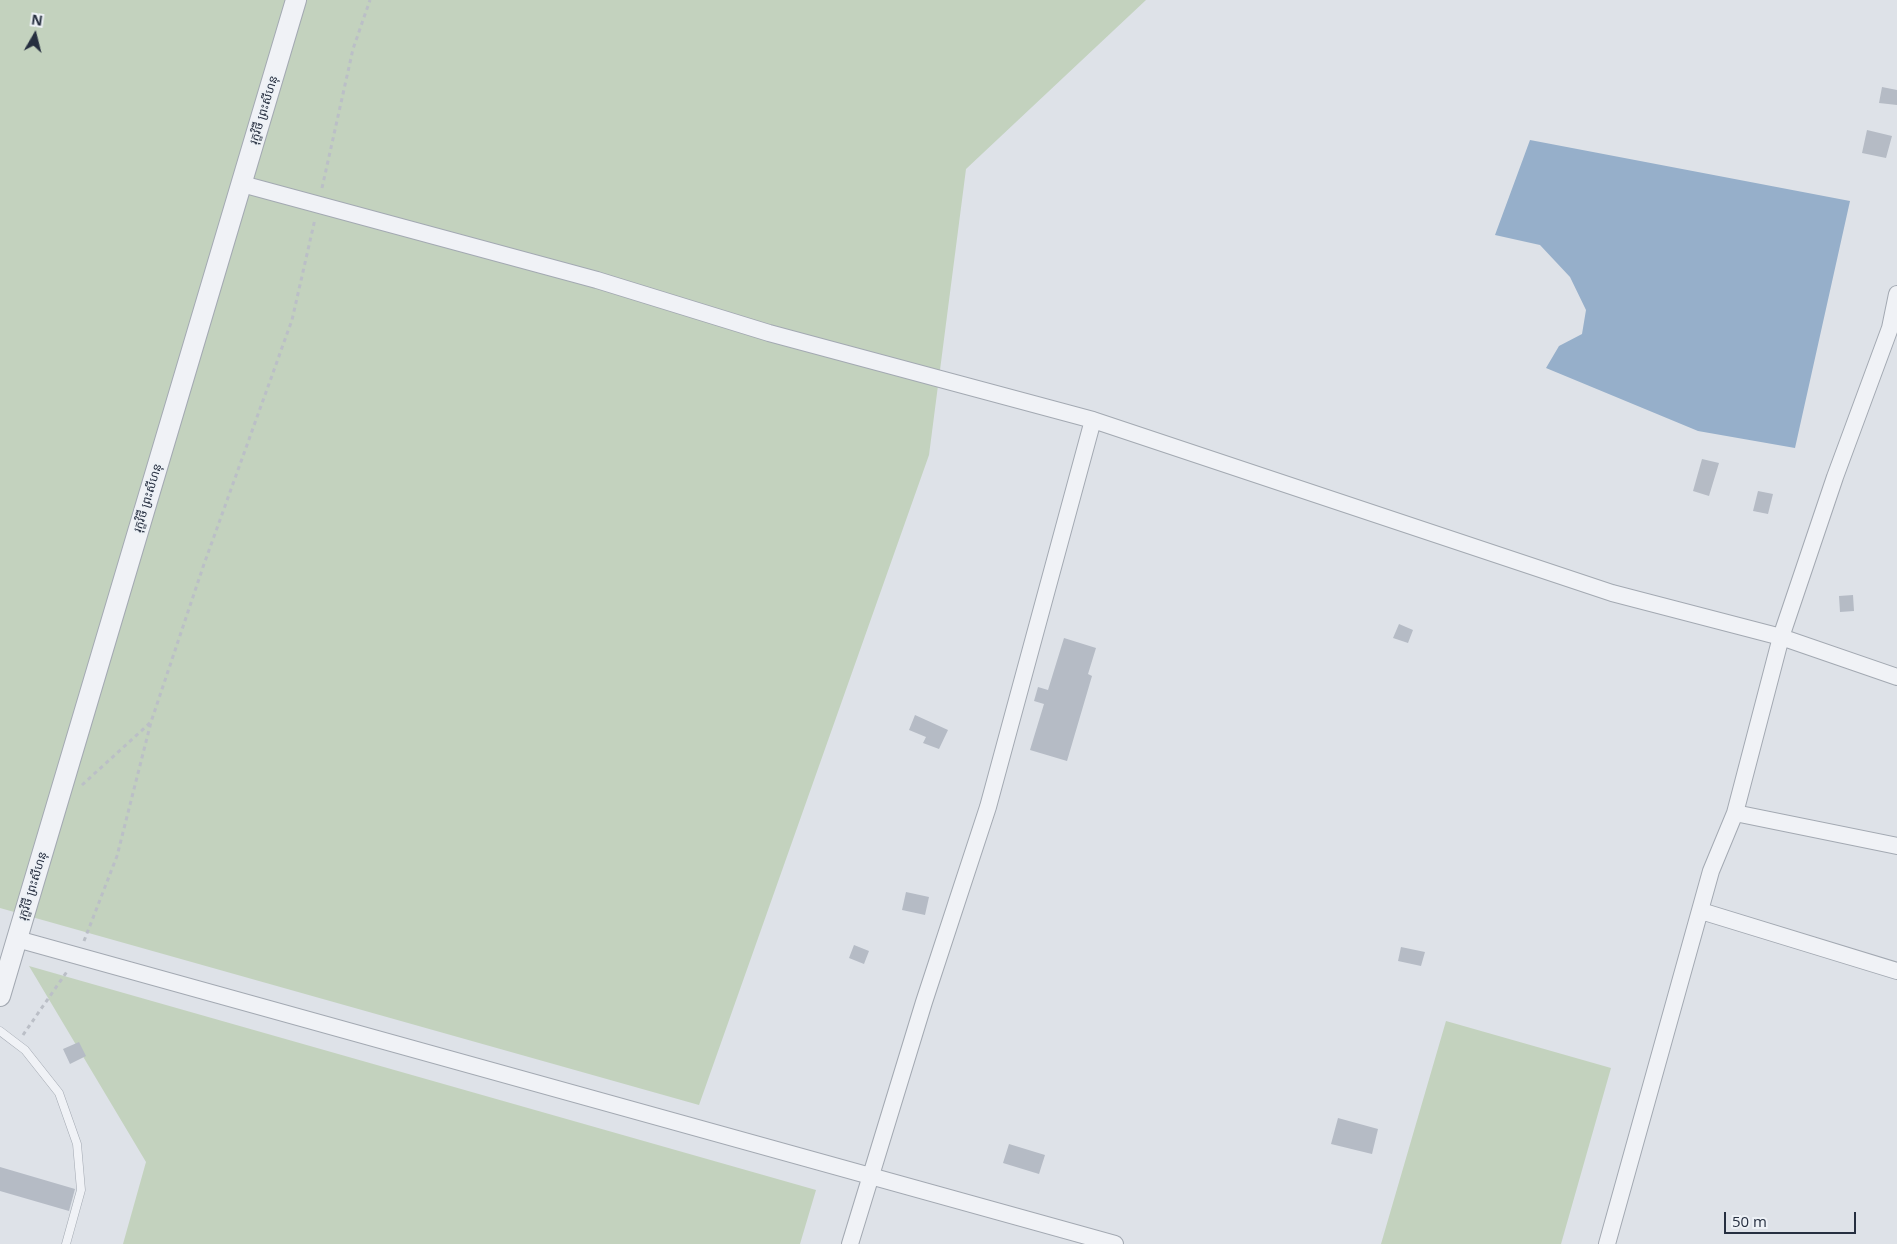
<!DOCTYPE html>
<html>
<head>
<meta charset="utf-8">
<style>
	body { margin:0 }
	#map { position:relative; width:1897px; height:1244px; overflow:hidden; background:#dee2e8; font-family:"Open Sans",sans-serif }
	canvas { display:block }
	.north { position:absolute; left:10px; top:10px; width:50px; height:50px; -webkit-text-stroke:4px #edf1f6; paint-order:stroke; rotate:8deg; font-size:14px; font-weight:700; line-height:20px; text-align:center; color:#262f40 }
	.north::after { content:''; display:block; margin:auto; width:18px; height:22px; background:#262f40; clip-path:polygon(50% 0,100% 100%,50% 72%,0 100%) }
	.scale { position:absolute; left:1724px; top:1212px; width:132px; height:22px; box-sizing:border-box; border:2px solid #262f40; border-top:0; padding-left:6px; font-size:15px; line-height:18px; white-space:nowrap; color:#262f40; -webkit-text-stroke:4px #edf1f6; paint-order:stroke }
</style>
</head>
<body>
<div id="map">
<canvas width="1897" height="1244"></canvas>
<div class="north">N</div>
<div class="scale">50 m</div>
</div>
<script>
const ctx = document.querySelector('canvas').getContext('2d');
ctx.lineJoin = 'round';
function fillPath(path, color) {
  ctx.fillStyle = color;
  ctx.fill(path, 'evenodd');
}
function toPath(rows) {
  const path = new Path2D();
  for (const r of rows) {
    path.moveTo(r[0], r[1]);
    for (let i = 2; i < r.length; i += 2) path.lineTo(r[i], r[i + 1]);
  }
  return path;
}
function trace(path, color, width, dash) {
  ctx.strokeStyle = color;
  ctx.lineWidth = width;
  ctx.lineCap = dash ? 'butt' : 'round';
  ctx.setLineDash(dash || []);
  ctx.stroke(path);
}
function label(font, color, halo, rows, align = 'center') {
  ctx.font = font + ' "Open Sans","Noto Sans Khmer",sans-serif';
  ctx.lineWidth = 4;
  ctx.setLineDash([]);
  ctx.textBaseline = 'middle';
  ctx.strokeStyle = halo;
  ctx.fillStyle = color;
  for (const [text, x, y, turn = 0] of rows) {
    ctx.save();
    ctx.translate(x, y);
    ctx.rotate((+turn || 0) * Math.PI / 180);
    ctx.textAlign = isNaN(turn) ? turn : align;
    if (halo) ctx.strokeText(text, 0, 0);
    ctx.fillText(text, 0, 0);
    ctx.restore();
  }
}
const green = toPath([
	[0,0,1146,0,966,169,929,455,699,1105,0,908],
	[29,966,816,1190,800,1244,123,1244,146,1162],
	[1446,1021,1611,1068,1561,1244,1381,1244]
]);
const water = toPath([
	[1530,140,1850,201,1795,448,1698,431,1546,368,1559,346,1582,334,1586,310,1570,277,1540,245,1495,235]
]);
const building = toPath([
	[1882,87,1897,90,1897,105,1879,103],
	[1867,130,1892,136,1886,158,1862,153],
	[1702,459,1719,463,1709,496,1693,491],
	[1758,491,1773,494,1768,514,1753,511],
	[1853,595,1854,611,1840,612,1839,596],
	[1399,624,1413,630,1408,643,1393,638],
	[1064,638,1096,648,1088,674,1092,676,1067,761,1030,750,1044,704,1034,701,1038,687,1048,690],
	[915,715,948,730,939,749,923,743,926,737,909,730],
	[906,892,929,897,925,915,902,910],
	[854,945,869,951,864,964,849,958],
	[1401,947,1425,952,1421,966,1398,961],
	[79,1042,86,1056,70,1064,63,1049],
	[1338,1118,1378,1129,1372,1154,1331,1144],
	[1009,1144,1045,1155,1039,1174,1003,1163],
	[0,1167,75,1189,69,1211,0,1191]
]);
const path = toPath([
	[322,188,353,49,370,0],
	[82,785,151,722,203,567,292,320,315,219],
	[84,941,117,856,151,722],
	[23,1035,68,970]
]);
const service = toPath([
	[0,1031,25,1050,59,1093,77,1144,81,1190,66,1244]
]);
const minor = toPath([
	[242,184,597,280,769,333,1093,420,1612,593,1781,637,1897,677],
	[1735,813,1897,846],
	[1701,911,1897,971],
	[17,939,1115,1244],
	[850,1244,924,1002,988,807,1093,420],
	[1607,1244,1711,871,1735,813,1781,637,1835,477,1890,328,1897,294]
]);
const tertiary = toPath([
	[0,996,296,0]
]);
const streetNames = [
	["រុក្ខវិថី ព្រះសីហនុ",264,110,-73],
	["រុក្ខវិថី ព្រះសីហនុ",148,498,-73],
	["រុក្ខវិថី ព្រះសីហនុ",33,886,-73]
];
fillPath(green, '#c3d2be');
fillPath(water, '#96afca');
fillPath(building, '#b5bbc5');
trace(service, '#a3a9b2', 9);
trace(minor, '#a3a9b2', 18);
trace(tertiary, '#a3a9b2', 22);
trace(path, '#bbbfc7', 3, [4, 4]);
trace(service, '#f0f2f6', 8);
trace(minor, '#f0f2f6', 16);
trace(tertiary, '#f0f2f6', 20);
label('12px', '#262f40', '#edf1f6', streetNames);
</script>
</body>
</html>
